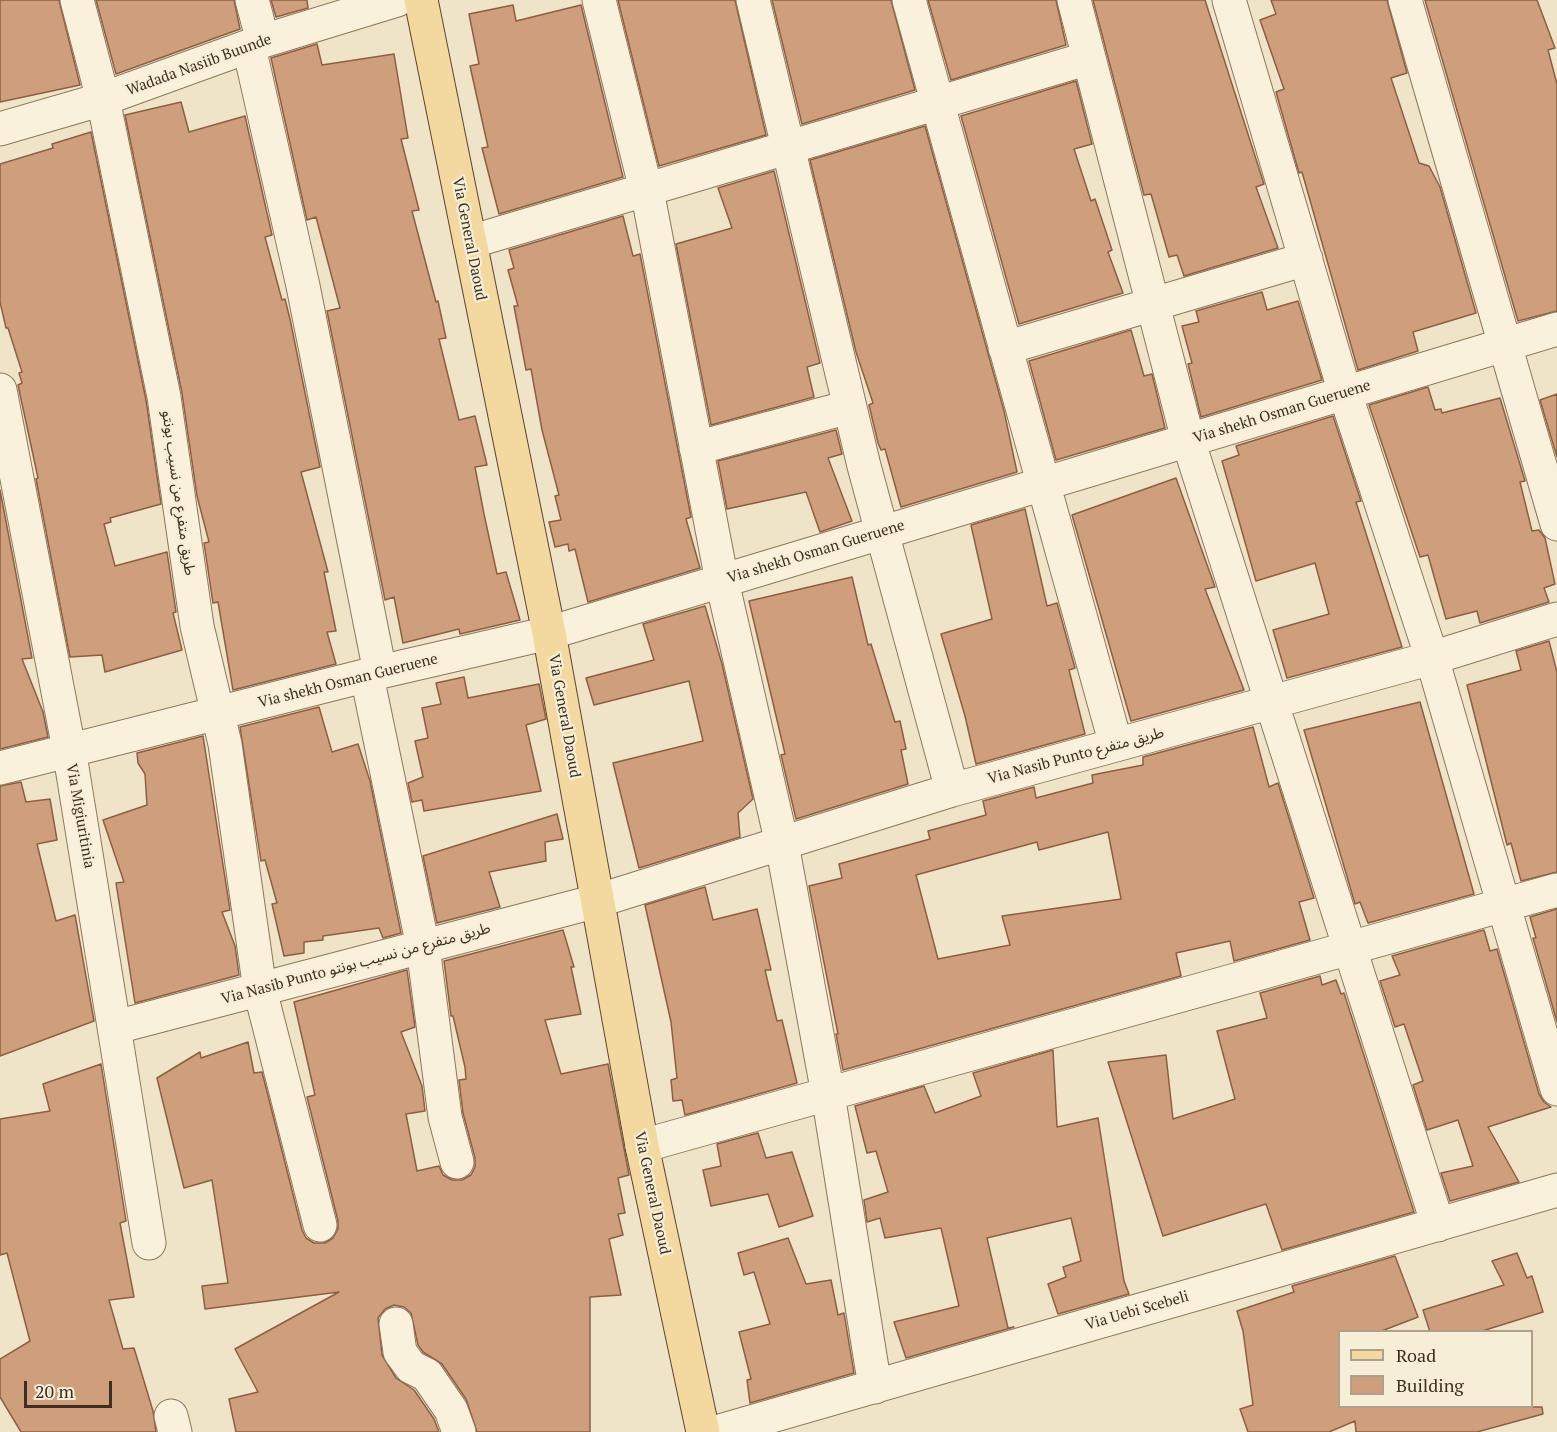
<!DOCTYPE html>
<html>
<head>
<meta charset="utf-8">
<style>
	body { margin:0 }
	#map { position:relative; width:1557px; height:1432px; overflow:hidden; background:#f0e4c8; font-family:"PT Serif",serif }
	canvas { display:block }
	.legend { position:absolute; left:1338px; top:1330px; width:195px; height:78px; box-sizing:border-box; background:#f7eed8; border:2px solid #ada18e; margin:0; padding:8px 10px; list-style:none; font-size:18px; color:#3d2e20 }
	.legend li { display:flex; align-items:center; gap:12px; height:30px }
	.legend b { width:30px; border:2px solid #ada18e }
	.scale { position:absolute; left:24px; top:1381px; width:88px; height:27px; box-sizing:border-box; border:3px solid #3d2e20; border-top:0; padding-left:8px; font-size:18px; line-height:21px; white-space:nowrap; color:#3d2e20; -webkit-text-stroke:4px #f7eed8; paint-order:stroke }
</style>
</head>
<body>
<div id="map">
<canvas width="1557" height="1432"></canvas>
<ul class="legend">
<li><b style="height:8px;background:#f3d9a0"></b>Road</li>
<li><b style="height:16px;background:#cf9f7d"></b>Building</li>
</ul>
<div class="scale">20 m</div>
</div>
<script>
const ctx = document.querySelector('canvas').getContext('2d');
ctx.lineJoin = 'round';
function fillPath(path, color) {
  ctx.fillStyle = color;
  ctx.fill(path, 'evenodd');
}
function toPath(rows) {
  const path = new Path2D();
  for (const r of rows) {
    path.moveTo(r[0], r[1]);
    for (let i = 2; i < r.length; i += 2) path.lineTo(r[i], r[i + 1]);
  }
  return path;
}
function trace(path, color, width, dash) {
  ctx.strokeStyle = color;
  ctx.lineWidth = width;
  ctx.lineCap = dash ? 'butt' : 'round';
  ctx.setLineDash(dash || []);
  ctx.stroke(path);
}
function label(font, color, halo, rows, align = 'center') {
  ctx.font = font + ' "PT Serif","Noto Sans Arabic",serif';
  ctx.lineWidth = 4.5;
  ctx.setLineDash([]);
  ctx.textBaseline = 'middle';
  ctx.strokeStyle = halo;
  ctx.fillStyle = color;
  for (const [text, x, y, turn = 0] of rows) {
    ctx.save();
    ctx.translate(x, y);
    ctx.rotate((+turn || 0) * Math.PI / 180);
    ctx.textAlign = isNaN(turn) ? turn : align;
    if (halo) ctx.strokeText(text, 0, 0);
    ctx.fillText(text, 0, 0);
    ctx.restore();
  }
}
const building = toPath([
	[0,0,59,0,80,85,0,102,0,0],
	[96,0,234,0,240,29,116,74,96,0],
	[271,0,307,0,308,8,276,17,271,0],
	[618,0,735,0,766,135,659,166,618,0],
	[772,0,891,0,915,90,802,124,772,0],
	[928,0,1056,0,1066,45,951,80,928,0],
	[1093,0,1205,0,1264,184,1256,187,1278,248,1184,276,1177,255,1169,257,1151,194,1144,195,1093,0],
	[1271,0,1387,0,1407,73,1391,78,1419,163,1429,166,1440,187,1476,313,1413,332,1418,351,1358,370,1302,172,1299,173,1276,92,1284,89,1260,20,1276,14,1271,0],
	[1425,0,1537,0,1555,48,1548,50,1557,84,1557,311,1518,321,1425,0],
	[513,5,516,21,581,5,623,177,499,214,482,148,488,147,470,66,479,64,469,14,513,5],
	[317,44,322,65,394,54,408,138,401,139,419,210,412,211,436,302,438,301,446,338,439,339,459,420,475,416,487,465,475,467,484,514,497,574,506,572,520,620,460,634,459,629,403,643,394,597,385,600,327,311,340,308,316,217,307,220,271,58,317,44],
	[1076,81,1092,144,1074,149,1091,201,1095,199,1112,250,1108,252,1123,293,1019,324,961,116,1076,81],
	[181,102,189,132,245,116,272,235,265,237,282,300,285,299,290,319,320,467,301,472,328,572,324,572,336,631,327,632,336,664,233,690,218,602,213,603,204,543,209,542,197,496,182,393,125,115,181,102],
	[925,126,1004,411,1017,472,901,507,885,449,881,450,878,443,869,405,873,403,856,352,810,160,925,126],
	[91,132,146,400,161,504,110,518,111,522,104,524,115,566,167,552,176,612,173,613,182,650,105,672,102,655,70,657,36,479,38,478,18,385,22,383,19,373,22,372,8,328,6,328,0,302,0,164,53,148,52,144,91,132],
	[774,171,820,363,807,367,814,397,711,425,676,244,732,228,718,188,774,171],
	[623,216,633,256,640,254,691,517,686,519,700,568,588,602,575,549,569,551,568,544,555,547,549,522,561,520,555,496,559,495,542,430,531,369,526,370,514,306,518,306,508,270,514,268,509,250,623,216],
	[1262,292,1267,310,1298,301,1322,380,1201,417,1188,364,1192,363,1182,326,1199,322,1196,311,1262,292],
	[1131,330,1144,376,1152,374,1165,428,1056,460,1029,361,1131,330],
	[1428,387,1435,410,1441,409,1442,413,1500,398,1525,481,1520,482,1532,531,1539,530,1545,538,1555,584,1544,588,1549,602,1480,623,1477,611,1446,619,1428,555,1420,557,1369,405,1428,387],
	[1557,394,1557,457,1540,400,1557,394],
	[1333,416,1361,501,1356,502,1402,647,1287,678,1273,630,1329,614,1315,563,1256,581,1222,461,1239,455,1236,446,1333,416],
	[836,430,842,454,828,458,852,521,820,532,806,492,727,509,718,461,836,430],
	[1176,478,1215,587,1205,589,1244,690,1131,721,1072,515,1176,478],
	[0,490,32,658,22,659,43,712,48,737,0,749,0,490],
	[1025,509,1047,606,1057,603,1075,668,1069,670,1085,734,976,764,965,716,941,634,992,619,971,525,1025,509],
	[852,577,868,645,871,644,895,722,900,721,906,749,901,750,908,784,796,819,781,755,785,754,749,601,852,577],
	[705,606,722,664,753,799,738,813,740,837,639,868,613,763,703,741,689,681,594,705,586,678,654,660,643,624,705,606],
	[1549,641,1557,672,1557,872,1521,881,1511,843,1507,845,1467,685,1521,670,1516,651,1549,641],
	[464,677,468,698,539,684,546,719,526,725,541,791,424,811,422,800,412,802,408,783,423,777,415,741,428,738,422,708,441,704,436,683,464,677],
	[1420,702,1474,894,1368,923,1360,902,1355,904,1304,730,1420,702],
	[319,707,332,752,358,744,370,781,401,933,383,938,379,928,323,936,323,940,304,942,304,953,284,956,272,904,277,903,265,860,261,861,240,727,319,707],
	[1253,727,1269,787,1278,783,1314,898,1299,902,1310,940,1234,961,1230,941,1176,953,1181,976,843,1070,836,1034,838,1034,809,886,842,878,839,864,930,839,928,831,986,815,983,801,1034,787,1036,798,1093,783,1092,775,1143,765,1143,757,1253,727],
	[1108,832,1121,899,1002,916,1010,945,938,959,916,875,1037,842,1039,850,1108,832],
	[203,736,230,910,222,912,235,946,239,975,135,1003,116,883,124,882,103,820,147,805,145,774,138,763,137,753,203,736],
	[21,782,26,802,50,799,57,840,37,844,56,921,75,915,94,1021,0,1056,0,786,21,782],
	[557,814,563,839,545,842,546,861,489,872,500,907,437,923,423,856,557,814],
	[705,887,713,920,757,909,771,970,765,970,777,1021,782,1020,797,1083,685,1115,682,1100,673,1101,671,1080,677,1078,671,1022,645,905,705,887],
	[1557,909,1557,1022,1533,938,1536,938,1530,917,1557,909],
	[563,930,574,967,571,967,581,1014,545,1020,561,1074,608,1064,629,1175,618,1178,625,1213,618,1214,623,1235,609,1239,621,1295,590,1297,590,1432,477,1432,466,1399,442,1364,423,1352,418,1345,411,1313,404,1307,394,1305,385,1309,378,1318,382,1355,396,1378,414,1390,434,1419,439,1432,236,1432,229,1399,258,1392,235,1349,339,1292,205,1309,202,1286,228,1283,212,1180,184,1188,157,1078,200,1052,201,1058,248,1042,254,1073,262,1072,302,1230,306,1238,314,1243,325,1243,333,1238,338,1229,338,1221,307,1097,315,1095,294,1002,407,970,415,1027,401,1032,422,1086,425,1111,406,1114,417,1171,439,1166,443,1175,452,1180,462,1180,471,1175,475,1167,475,1158,463,1113,459,1080,466,1079,465,1067,453,1016,451,1016,444,961,563,930],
	[1484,930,1490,951,1497,949,1539,1094,1544,1102,1551,1107,1488,1127,1519,1182,1450,1201,1441,1173,1473,1166,1458,1120,1427,1130,1413,1085,1423,1081,1404,1024,1395,1027,1380,981,1400,975,1392,956,1484,930],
	[1320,976,1322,985,1336,980,1341,994,1344,993,1414,1212,1282,1250,1266,1204,1163,1236,1108,1062,1166,1055,1173,1119,1235,1099,1217,1031,1267,1018,1260,993,1320,976],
	[1053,1050,1057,1127,1098,1118,1124,1281,1129,1294,1058,1314,1048,1284,1066,1277,1063,1267,1081,1261,1071,1218,987,1238,1008,1328,1014,1327,906,1358,894,1322,959,1306,941,1228,885,1238,880,1218,867,1222,864,1200,888,1192,876,1151,867,1153,855,1106,924,1086,935,1113,981,1096,973,1073,1053,1050],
	[101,1064,126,1221,120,1223,134,1297,109,1300,123,1349,134,1348,153,1411,156,1432,21,1432,0,1397,0,1359,30,1341,7,1253,0,1255,0,1119,50,1111,43,1084,101,1064],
	[758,1133,766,1158,792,1152,813,1216,779,1227,768,1194,711,1206,703,1170,721,1166,717,1144,758,1133],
	[788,1238,806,1284,831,1280,838,1315,844,1313,854,1373,750,1403,747,1380,751,1379,739,1332,770,1324,754,1272,744,1275,738,1253,788,1238],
	[1517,1253,1527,1278,1532,1276,1543,1312,1479,1332,1430,1332,1423,1310,1504,1285,1492,1261,1517,1253],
	[1395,1256,1418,1317,1379,1332,1340,1332,1340,1407,1542,1407,1543,1414,1477,1432,1356,1432,1355,1421,1329,1432,1248,1432,1240,1409,1253,1405,1243,1331,1237,1311,1294,1292,1292,1286,1395,1256]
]);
const minor = toPath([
	[77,0,103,99,164,397,197,626,225,744,260,990,320,1225],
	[252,0,263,41],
	[599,0,650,206,722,581,782,844,828,1094,875,1387],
	[753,0,864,466,952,790],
	[909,0,1116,745],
	[1074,0,1188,440,1438,1225],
	[1229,0,1345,393,1432,658,1557,1089],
	[1405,0,1557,524],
	[249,47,303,286,380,672],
	[0,129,103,99,263,41,397,0],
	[470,242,1089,58],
	[1005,348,1306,259],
	[0,390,69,749,149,1243],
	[696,448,849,407],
	[367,676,423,947,445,1117,457,1162],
	[0,768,380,672,549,633,1557,329],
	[116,1027,597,901,952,790,1432,658,1557,619],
	[642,1146,1557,890],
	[396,1324,400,1352,411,1367,427,1375,451,1410,459,1432],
	[171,1416,175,1432],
	[716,1432,1557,1190]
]);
const major = toPath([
	[421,0,549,633,642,1146,703,1432]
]);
const streetNames = [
	["Wadada Nasiib Buunde",199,65,-20],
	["Via General Daoud",469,239,79],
	["Via shekh Osman Gueruene",1282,412,-17],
	["طريق متفرع من نسيب بونتو",178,493,82],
	["Via shekh Osman Gueruene",816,552,-17],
	["Via shekh Osman Gueruene",348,681,-14],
	["Via General Daoud",564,716,80],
	["Via Nasib Punto طريق متفرع",1076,756,-15],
	["Via Migiuritinia",80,816,80],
	["Via Nasib Punto طريق متفرع من نسيب بونتو",356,964,-15],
	["Via General Daoud",652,1193,78],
	["Via Uebi Scebeli",1137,1311,-16]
];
fillPath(building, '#cf9f7d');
trace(building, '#8d5f41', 1.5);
trace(minor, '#8d765c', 35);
trace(major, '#5b4430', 35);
trace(minor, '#faf1dc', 33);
trace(major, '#f3d9a0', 33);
label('15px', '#3d2e20', '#f7eed8', streetNames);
</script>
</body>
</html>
